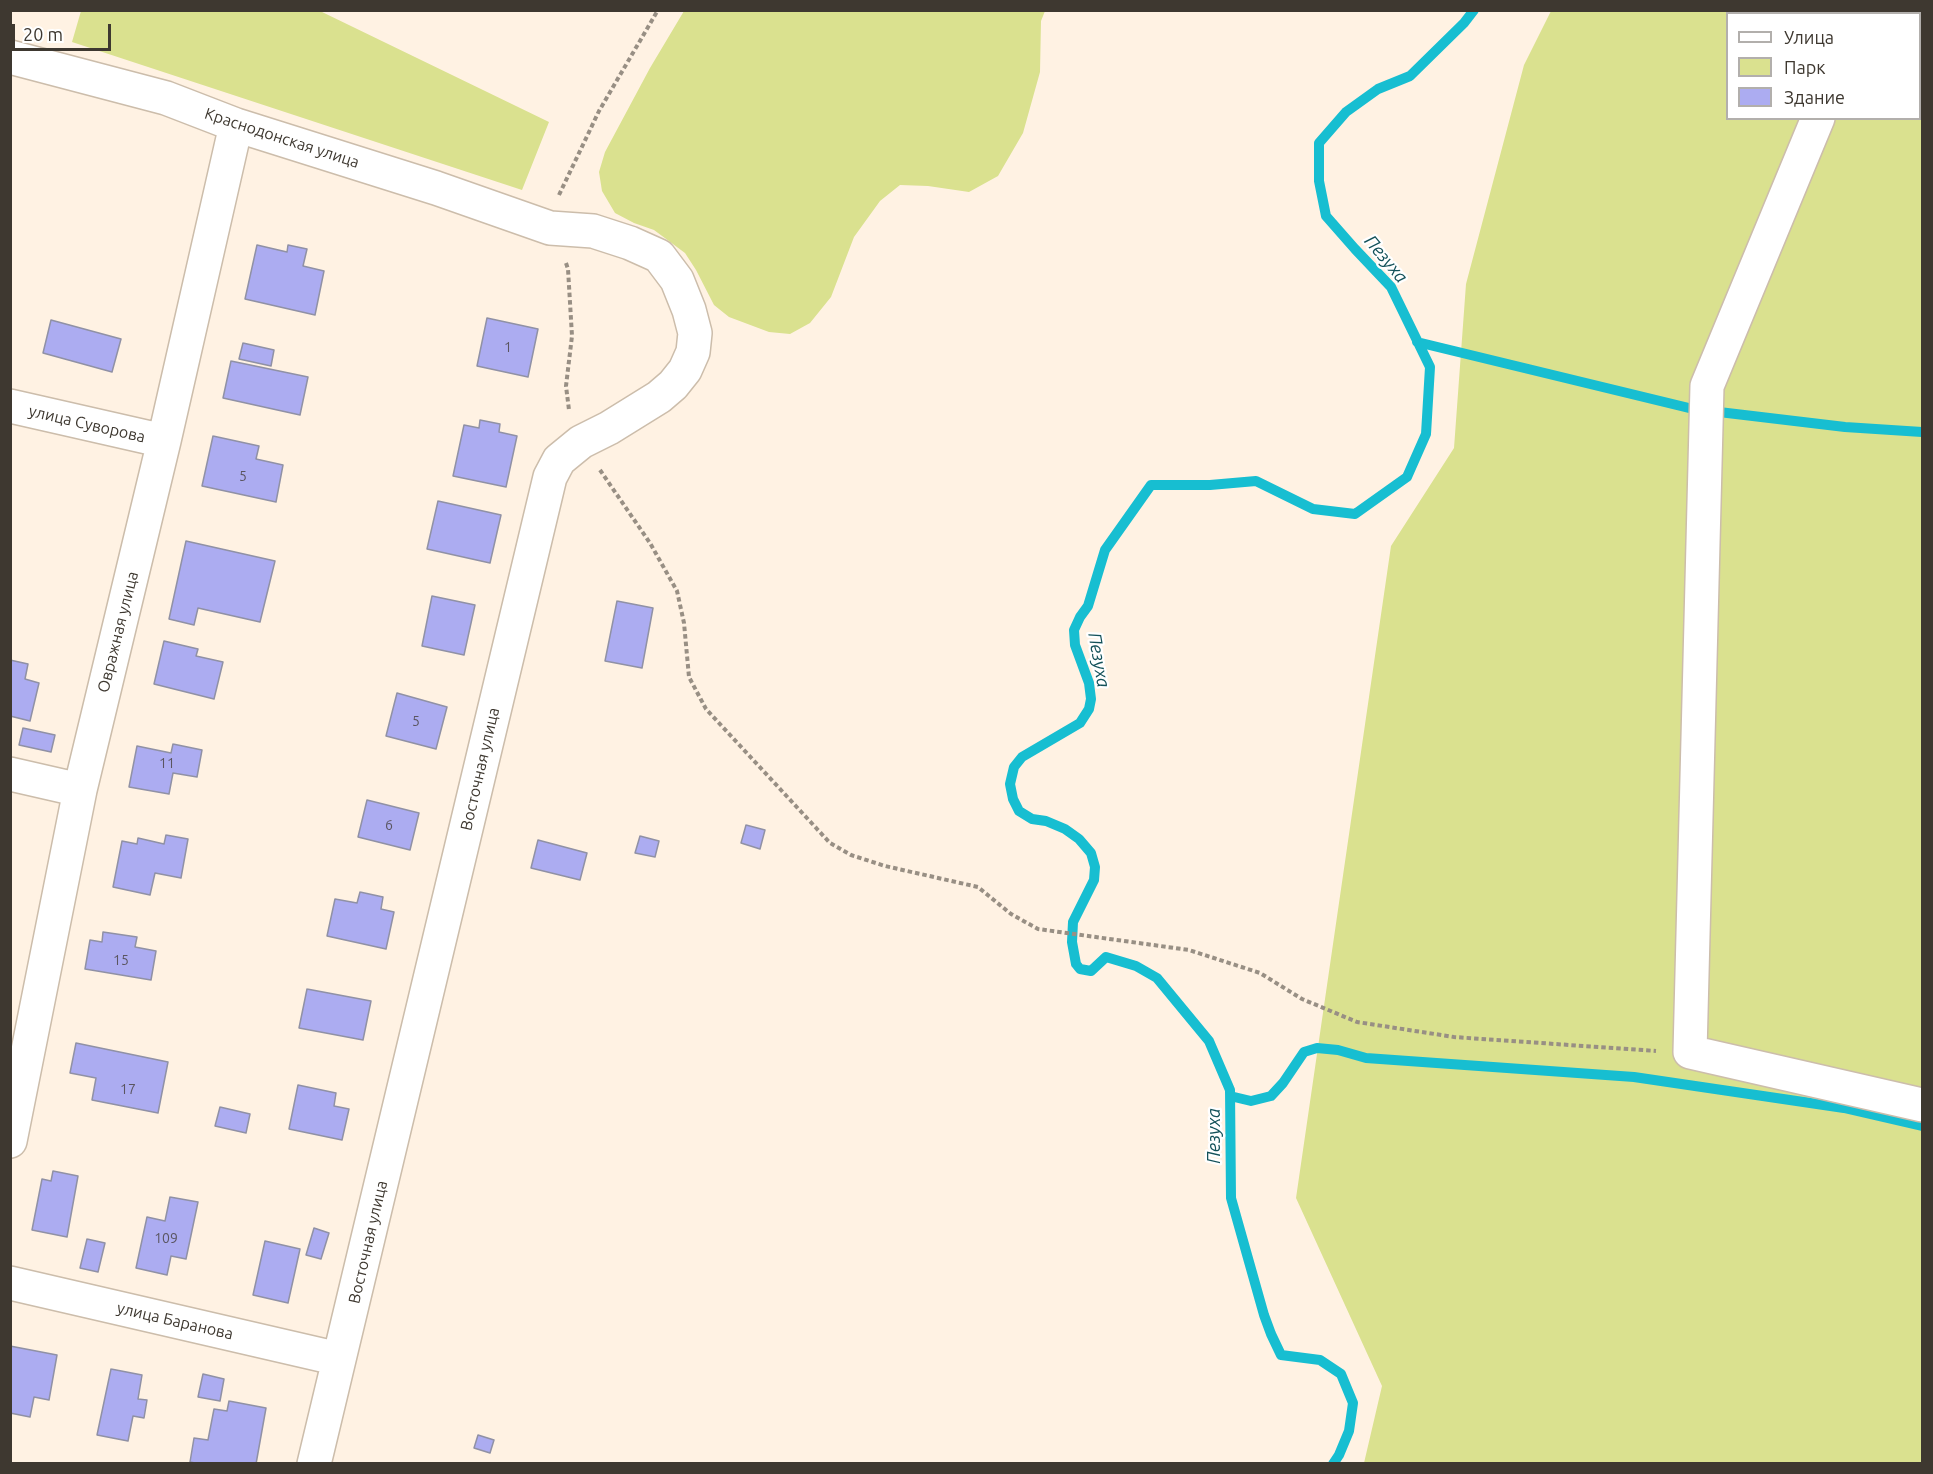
<!DOCTYPE html>
<html>
<head>
<meta charset="utf-8">
<style>
	body { margin:0 }
	#map { position:relative; width:1933px; height:1474px; overflow:hidden; background:#fff2e3; font-family:Ubuntu,sans-serif }
	canvas { display:block }
	.frame { position:absolute; inset:0; border:12px solid #3e3830; pointer-events:none }
	.legend { position:absolute; left:1726px; top:12px; width:195px; height:108px; box-sizing:border-box; background:#fff; border:2px solid #b2afac; margin:0; padding:8px 10px; list-style:none; font-size:18px; color:#3e3830 }
	.legend li { display:flex; align-items:center; gap:12px; height:30px }
	.legend b { width:30px; border:2px solid #b2afac }
	.scale { position:absolute; left:12px; top:24px; width:99px; height:27px; box-sizing:border-box; border:3px solid #3e3830; border-top:0; padding-left:8px; font-size:18px; line-height:21px; white-space:nowrap; color:#3e3830; -webkit-text-stroke:4px #fff; paint-order:stroke }
</style>
</head>
<body>
<div id="map">
<canvas width="1933" height="1474"></canvas>
<div class="frame"></div>
<ul class="legend">
<li><b style="height:8px;background:#fff"></b>Улица</li>
<li><b style="height:16px;background:#dae18f"></b>Парк</li>
<li><b style="height:16px;background:#acacf1"></b>Здание</li>
</ul>
<div class="scale">20 m</div>
</div>
<script>
const ctx = document.querySelector('canvas').getContext('2d');
ctx.lineJoin = 'round';
function fillPath(path, color) {
  ctx.fillStyle = color;
  ctx.fill(path, 'evenodd');
}
function toPath(rows) {
  const path = new Path2D();
  for (const r of rows) {
    path.moveTo(r[0], r[1]);
    for (let i = 2; i < r.length; i += 2) path.lineTo(r[i], r[i + 1]);
  }
  return path;
}
function trace(path, color, width, dash) {
  ctx.strokeStyle = color;
  ctx.lineWidth = width;
  ctx.lineCap = dash ? 'butt' : 'round';
  ctx.setLineDash(dash || []);
  ctx.stroke(path);
}
function label(font, color, halo, rows, align = 'center') {
  ctx.font = font + ' Ubuntu,sans-serif';
  ctx.lineWidth = 4.5;
  ctx.setLineDash([]);
  ctx.textBaseline = 'middle';
  ctx.strokeStyle = halo;
  ctx.fillStyle = color;
  for (const [text, x, y, turn = 0] of rows) {
    ctx.save();
    ctx.translate(x, y);
    ctx.rotate((+turn || 0) * Math.PI / 180);
    ctx.textAlign = isNaN(turn) ? turn : align;
    if (halo) ctx.strokeText(text, 0, 0);
    ctx.fillText(text, 0, 0);
    ctx.restore();
  }
}
const green = toPath([
	[81,11,320,11,549,122,522,190,72,42],
	[684,11,1045,11,1041,21,1040,72,1023,133,998,176,969,192,928,186,900,185,880,201,854,237,831,297,810,323,790,334,769,332,729,317,714,305,696,270,685,253,654,230,634,223,615,213,602,191,599,172,605,152,650,68],
	[1551,11,1922,11,1922,1463,1364,1463,1382,1386,1296,1198,1391,546,1454,448,1466,284,1524,65],
	[1728,14,1920,14,1920,118,1728,118]
]);
const stream = toPath([
	[1417,342,1689,408],
	[1719,412,1845,427,1922,432],
	[1230,1096,1251,1101,1271,1096,1283,1083,1304,1052,1317,1048,1338,1050,1366,1058,1634,1077,1844,1108,1922,1126],
	[1333,1464,1339,1455,1349,1431,1353,1403,1341,1374,1320,1360,1281,1355,1271,1334,1264,1315,1231,1198,1230,1090,1209,1041,1157,978,1136,966,1106,957,1091,971,1080,969,1076,964,1072,942,1073,922,1094,880,1095,867,1091,853,1079,839,1065,829,1046,821,1032,819,1019,811,1013,799,1010,784,1014,767,1022,757,1080,723,1089,709,1091,699,1089,683,1075,645,1074,630,1080,617,1088,606,1105,550,1151,485,1210,485,1256,481,1313,509,1355,514,1407,477,1426,434,1430,367,1391,287,1355,249,1326,216,1319,181,1319,143,1346,112,1378,89,1410,76,1464,23,1474,10]
]);
const building = toPath([
	[257,245,287,252,288,245,307,249,303,266,324,271,315,315,245,299,257,245],
	[487,318,538,329,528,377,477,366,487,318],
	[51,320,121,339,112,372,43,353,51,320],
	[243,343,274,350,271,366,239,359,243,343],
	[231,361,308,377,300,415,223,398,231,361],
	[480,420,500,424,499,432,517,436,506,487,453,476,464,425,479,428,480,420],
	[213,436,259,446,256,459,283,465,276,502,202,486,213,436],
	[438,501,501,515,490,563,427,549,438,501],
	[186,541,275,561,260,622,198,608,194,625,169,619,186,541],
	[432,596,475,605,464,655,422,646,432,596],
	[617,601,653,608,642,668,605,661,617,601],
	[164,641,198,649,196,656,223,662,214,699,154,684,164,641],
	[10,660,28,664,25,679,39,683,30,721,10,716,10,660],
	[397,693,447,707,436,749,386,736,397,693],
	[23,728,55,735,51,752,19,745,23,728],
	[173,744,202,750,197,777,173,773,169,794,129,787,137,746,171,753,173,744],
	[367,800,419,813,410,850,358,837,367,800],
	[746,825,765,830,760,849,741,843,746,825],
	[166,835,188,839,181,878,155,873,150,895,113,887,122,841,137,844,138,838,164,844,166,835],
	[640,836,659,841,655,857,635,853,640,836],
	[538,840,587,853,580,880,531,868,538,840],
	[360,892,383,897,381,909,394,912,386,949,327,936,335,899,357,903,360,892],
	[103,932,137,937,135,947,156,951,151,980,85,969,90,940,102,942,103,932],
	[307,989,371,1001,363,1040,299,1028,307,989],
	[76,1043,168,1062,158,1113,92,1100,96,1078,70,1073,76,1043],
	[298,1085,336,1093,334,1106,349,1109,342,1140,289,1129,298,1085],
	[220,1107,250,1114,246,1133,215,1126,220,1107],
	[53,1171,78,1176,67,1237,32,1230,42,1179,51,1181,53,1171],
	[170,1197,198,1202,186,1259,171,1256,167,1275,136,1268,147,1217,165,1221,170,1197],
	[314,1228,329,1233,321,1259,306,1255,314,1228],
	[87,1239,105,1243,98,1272,80,1268,87,1239],
	[265,1241,300,1249,288,1303,253,1295,265,1241],
	[10,1346,57,1355,49,1400,34,1397,30,1417,10,1413,10,1346],
	[111,1369,142,1375,138,1399,147,1400,144,1418,133,1416,128,1441,97,1435,111,1369],
	[203,1374,224,1379,220,1401,198,1397,203,1374],
	[229,1401,266,1408,256,1464,200,1464,190,1462,194,1438,208,1440,214,1409,227,1411,229,1401],
	[478,1435,494,1440,490,1453,474,1448,478,1435]
]);
const path = toPath([
	[559,195,599,111,658,10],
	[566,263,568,269,572,336,566,386,569,410],
	[600,470,650,543,677,591,684,623,689,677,706,709,830,843,851,855,885,866,978,887,1011,914,1038,929,1189,950,1260,973,1302,999,1357,1022,1454,1037,1656,1051]
]);
const minor = toPath([
	[1862,14,1863,10],
	[10,57,166,98,236,125,436,188,550,228,593,231,630,243,659,256,677,280,689,310,695,333,693,352,685,370,673,385,659,397,609,428,581,442,559,460,550,477,314,1464],
	[1818,118,1707,386,1690,1052,1922,1105],
	[10,406,164,441],
	[10,774,80,790],
	[10,1141,80,790,164,441,236,125],
	[10,1283,339,1359]
]);
const numberNames = [
	["1",508,347],
	["5",243,476],
	["5",416,721],
	["11",167,763],
	["6",389,825],
	["15",121,960],
	["17",128,1089],
	["109",166,1238]
];
const streetNames = [
	["Краснодонская улица",282,138,18],
	["улица Суворова",87,424,13],
	["Овражная улица",118,632,-76],
	["Восточная улица",480,769,-77],
	["Восточная улица",368,1242,-77],
	["улица Баранова",175,1321,13]
];
const waterNames = [
	["Пезуха",1386,259,50],
	["Пезуха",1099,660,80],
	["Пезуха",1214,1136,-90]
];
fillPath(green, '#dae18f');
trace(stream, '#17bed1', 10);
fillPath(building, '#acacf1');
trace(building, '#9091a5', 1.5);
trace(minor, '#ccbdab', 36);
trace(path, '#988f84', 4, [4.5, 3]);
trace(minor, '#fff', 33);
label('14px', '#5a5560', null, numberNames);
label('16px', '#3e3830', '#fff', streetNames);
label('italic 18px', '#135159', '#fff', waterNames);
</script>
</body>
</html>
